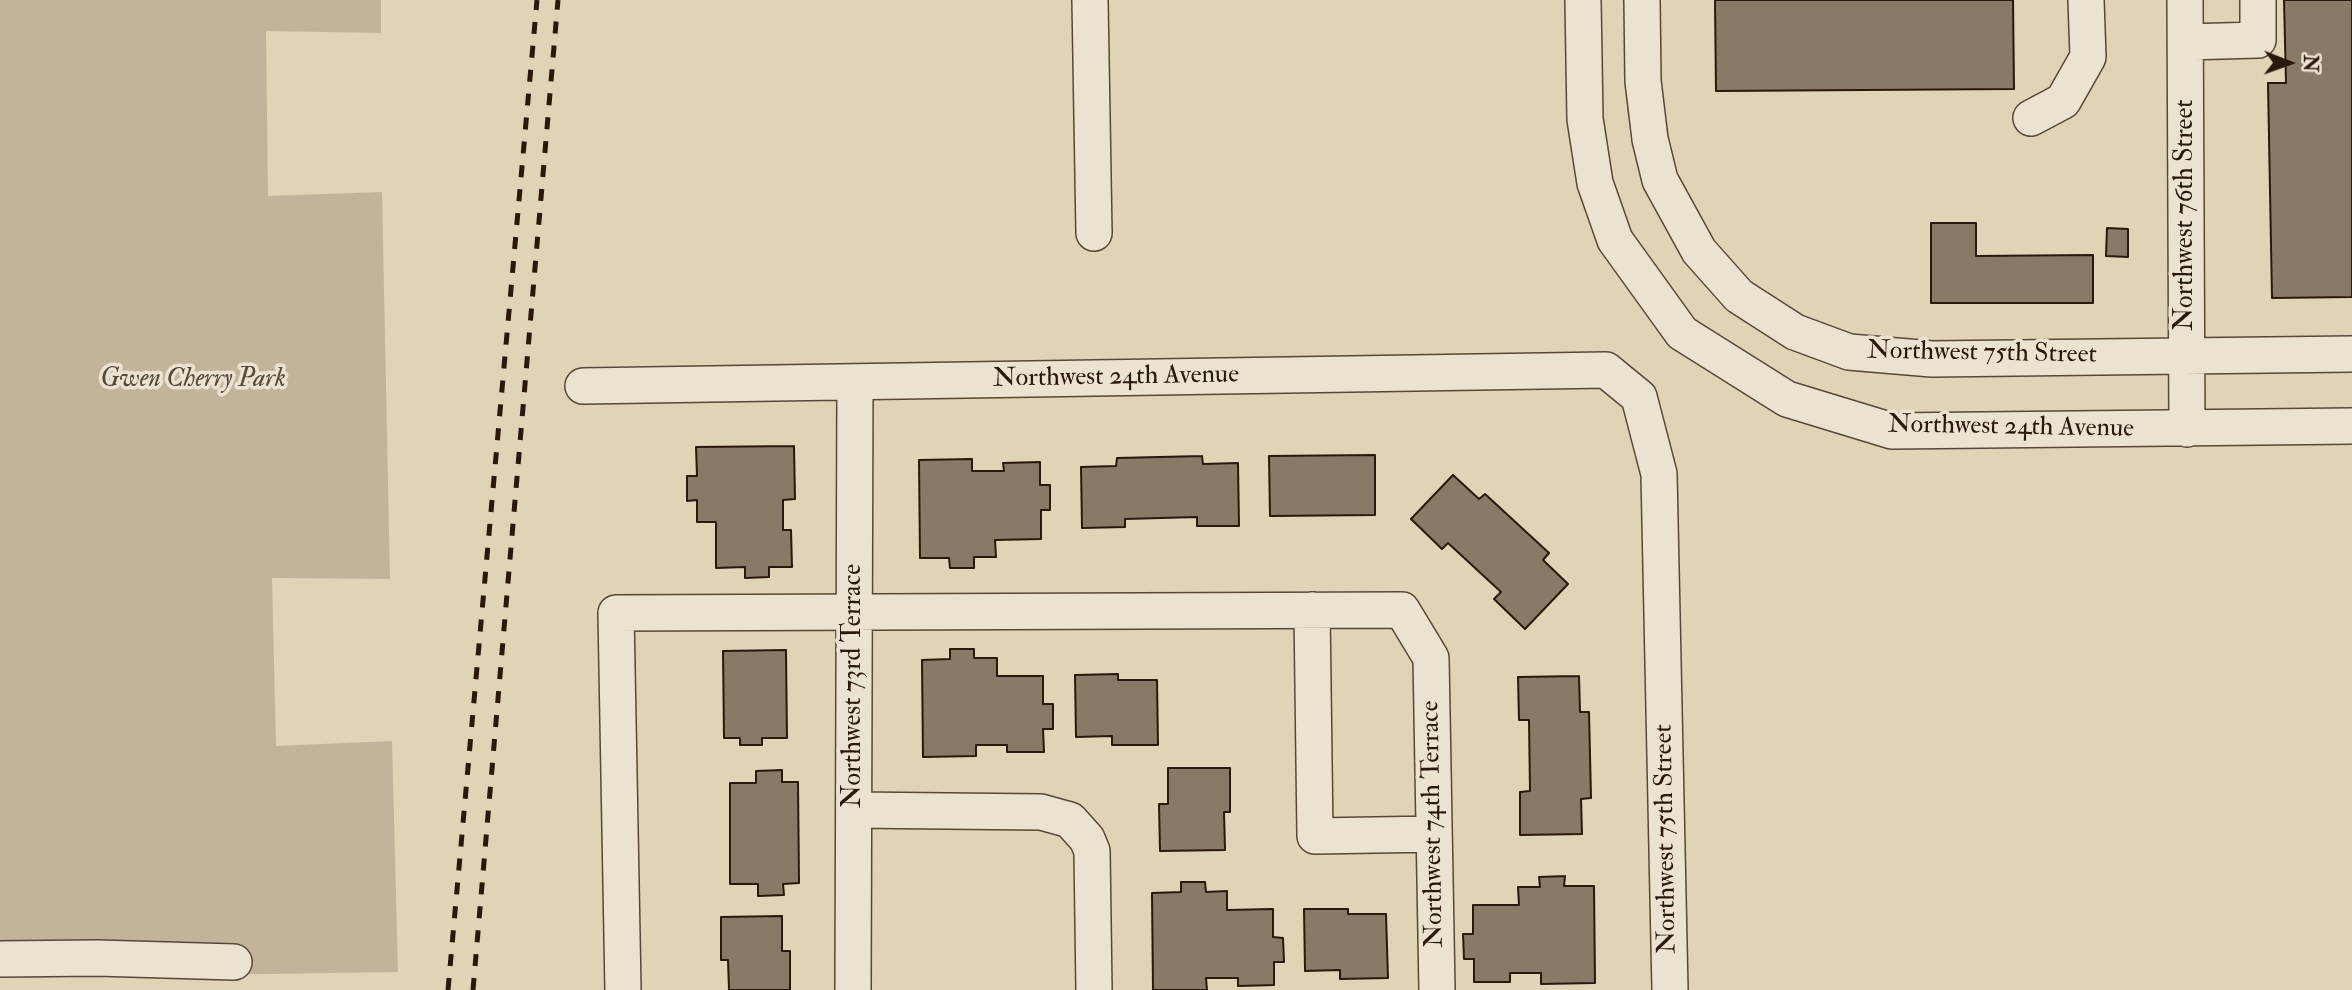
<!DOCTYPE html>
<html>
<head>
<meta charset="utf-8">
<style>
	body { margin:0 }
	#map { position:relative; width:2352px; height:990px; overflow:hidden; background:#e0d4b7; font-family:"IM FELL Double Pica",serif }
	canvas { display:block }
	.north { position:absolute; left:2254px; top:28px; width:70px; height:70px; -webkit-text-stroke:5px #ebe3d0; paint-order:stroke; rotate:91deg; font-size:19px; font-weight:700; line-height:28px; text-align:center; color:#2a180c }
	.north::after { content:''; display:block; margin:auto; width:24px; height:32px; background:#2a180c; clip-path:polygon(50% 0,100% 100%,50% 72%,0 100%) }
</style>
</head>
<body>
<div id="map">
<canvas width="2352" height="990"></canvas>
<div class="north">N</div>
</div>
<script>
const ctx = document.querySelector('canvas').getContext('2d');
ctx.lineJoin = 'round';
function fillPath(path, color) {
  ctx.fillStyle = color;
  ctx.fill(path, 'evenodd');
}
function toPath(rows) {
  const path = new Path2D();
  for (const r of rows) {
    path.moveTo(r[0], r[1]);
    for (let i = 2; i < r.length; i += 2) path.lineTo(r[i], r[i + 1]);
  }
  return path;
}
function trace(path, color, width, dash) {
  ctx.strokeStyle = color;
  ctx.lineWidth = width;
  ctx.lineCap = dash ? 'butt' : 'round';
  ctx.setLineDash(dash || []);
  ctx.stroke(path);
}
function label(font, color, halo, rows, align = 'center') {
  ctx.font = font + ' "IM FELL Double Pica",serif';
  ctx.lineWidth = 7;
  ctx.setLineDash([]);
  ctx.textBaseline = 'middle';
  ctx.strokeStyle = halo;
  ctx.fillStyle = color;
  for (const [text, x, y, turn = 0] of rows) {
    ctx.save();
    ctx.translate(x, y);
    ctx.rotate((+turn || 0) * Math.PI / 180);
    ctx.textAlign = isNaN(turn) ? turn : align;
    if (halo) ctx.strokeText(text, 0, 0);
    ctx.fillText(text, 0, 0);
    ctx.restore();
  }
}
const green = toPath([
	[0,0,381,0,381,33,266,31,268,196,382,192,390,579,272,578,276,746,392,741,398,972,0,978]
]);
const building = toPath([
	[1715,0,2013,0,2014,89,1716,91,1715,0],
	[2284,0,2352,0,2352,297,2272,298,2268,83,2286,83,2284,0],
	[1931,223,1976,223,1976,256,2093,255,2093,303,1931,303,1931,223],
	[2107,228,2128,229,2128,257,2106,256,2107,228],
	[794,446,795,499,783,500,783,530,791,530,792,567,769,567,769,577,745,578,745,567,716,568,716,522,697,522,697,500,687,501,687,476,697,476,696,447,794,446],
	[1375,455,1375,515,1270,516,1269,456,1375,455],
	[1202,456,1203,464,1238,463,1239,526,1197,526,1197,517,1125,519,1125,527,1082,528,1081,467,1116,466,1117,458,1202,456],
	[972,459,972,471,1004,471,1003,463,1040,462,1040,485,1050,485,1050,510,1041,510,1041,539,995,540,996,557,974,557,974,568,950,568,949,558,920,558,919,460,972,459],
	[1453,475,1479,499,1485,494,1549,553,1543,560,1568,584,1525,629,1494,599,1501,592,1448,543,1442,549,1411,519,1453,475],
	[950,649,974,649,974,658,997,658,997,676,1043,676,1043,704,1053,704,1053,729,1043,729,1044,752,1007,752,1007,745,976,745,976,756,923,757,922,660,950,659,950,649],
	[786,650,787,738,762,738,762,745,740,745,740,738,724,738,723,651,786,650],
	[1118,674,1118,680,1157,680,1158,745,1112,745,1112,736,1076,737,1075,675,1118,674],
	[1579,676,1580,712,1589,712,1591,798,1581,799,1582,834,1520,835,1520,792,1530,791,1529,720,1519,720,1518,677,1579,676],
	[1168,768,1230,768,1230,812,1224,812,1225,850,1160,851,1159,804,1168,804,1168,768],
	[782,770,782,782,798,782,799,883,783,884,784,895,758,896,758,884,730,884,730,783,756,783,756,771,782,770],
	[1565,876,1564,886,1594,886,1595,983,1541,984,1541,973,1510,973,1510,982,1474,982,1474,959,1464,959,1463,934,1473,934,1473,905,1519,905,1518,887,1540,887,1539,877,1565,876],
	[1181,882,1205,882,1206,892,1227,891,1227,910,1273,909,1273,937,1283,938,1284,962,1274,962,1274,985,1238,986,1238,978,1206,978,1207,990,1153,990,1152,893,1181,892,1181,882],
	[1304,909,1348,909,1348,914,1386,914,1388,978,1340,979,1340,970,1305,971,1304,909],
	[782,916,782,951,790,951,790,990,729,990,728,960,721,960,721,917,782,916]
]);
const minor = toPath([
	[1090,0,1094,233],
	[1583,0,1585,119,1595,183,1615,240,1682,333,1787,399,1892,431,2352,426],
	[1642,0,1643,81,1650,139,1660,180,1699,251,1739,296,1795,332,1849,352,1932,359,2352,354],
	[2185,0,2187,429],
	[2186,42,2258,40,2258,0],
	[2031,118,2063,101,2088,57,2086,0],
	[583,386,1606,370,1639,397,1659,474,1670,990],
	[1312,610,1315,836,1434,834],
	[854,810,1041,812,1070,820,1087,839,1092,851,1094,990],
	[0,959,97,958,234,962],
	[623,990,616,613,1402,610,1431,658,1437,990],
	[853,990,855,382]
]);
const rail = toPath([
	[448,990,537,0],
	[473,990,558,0]
]);
const streetNames = [
	["Northwest 76th Street",2186,215,-90],
	["Northwest 75th Street",1982,354,1],
	["Northwest 24th Avenue",1116,378,-1],
	["Northwest 24th Avenue",2011,428,1],
	["Northwest 73rd Terrace",854,686,-90],
	["Northwest 74th Terrace",1434,824,-91],
	["Northwest 75th Street",1667,839,-91]
];
const parkNames = [
	["Gwen Cherry Park",193,380]
];
fillPath(green, '#c1b49a');
fillPath(building, '#897a65');
trace(building, '#2a180c', 2);
trace(minor, '#584737', 38);
trace(minor, '#ebe3d0', 35);
trace(rail, '#2a180c', 5, [12, 12]);
label('26px', '#2a180c', '#ebe3d0', streetNames);
label('italic 26px', '#574737', '#ebe3d0', parkNames);
</script>
</body>
</html>
